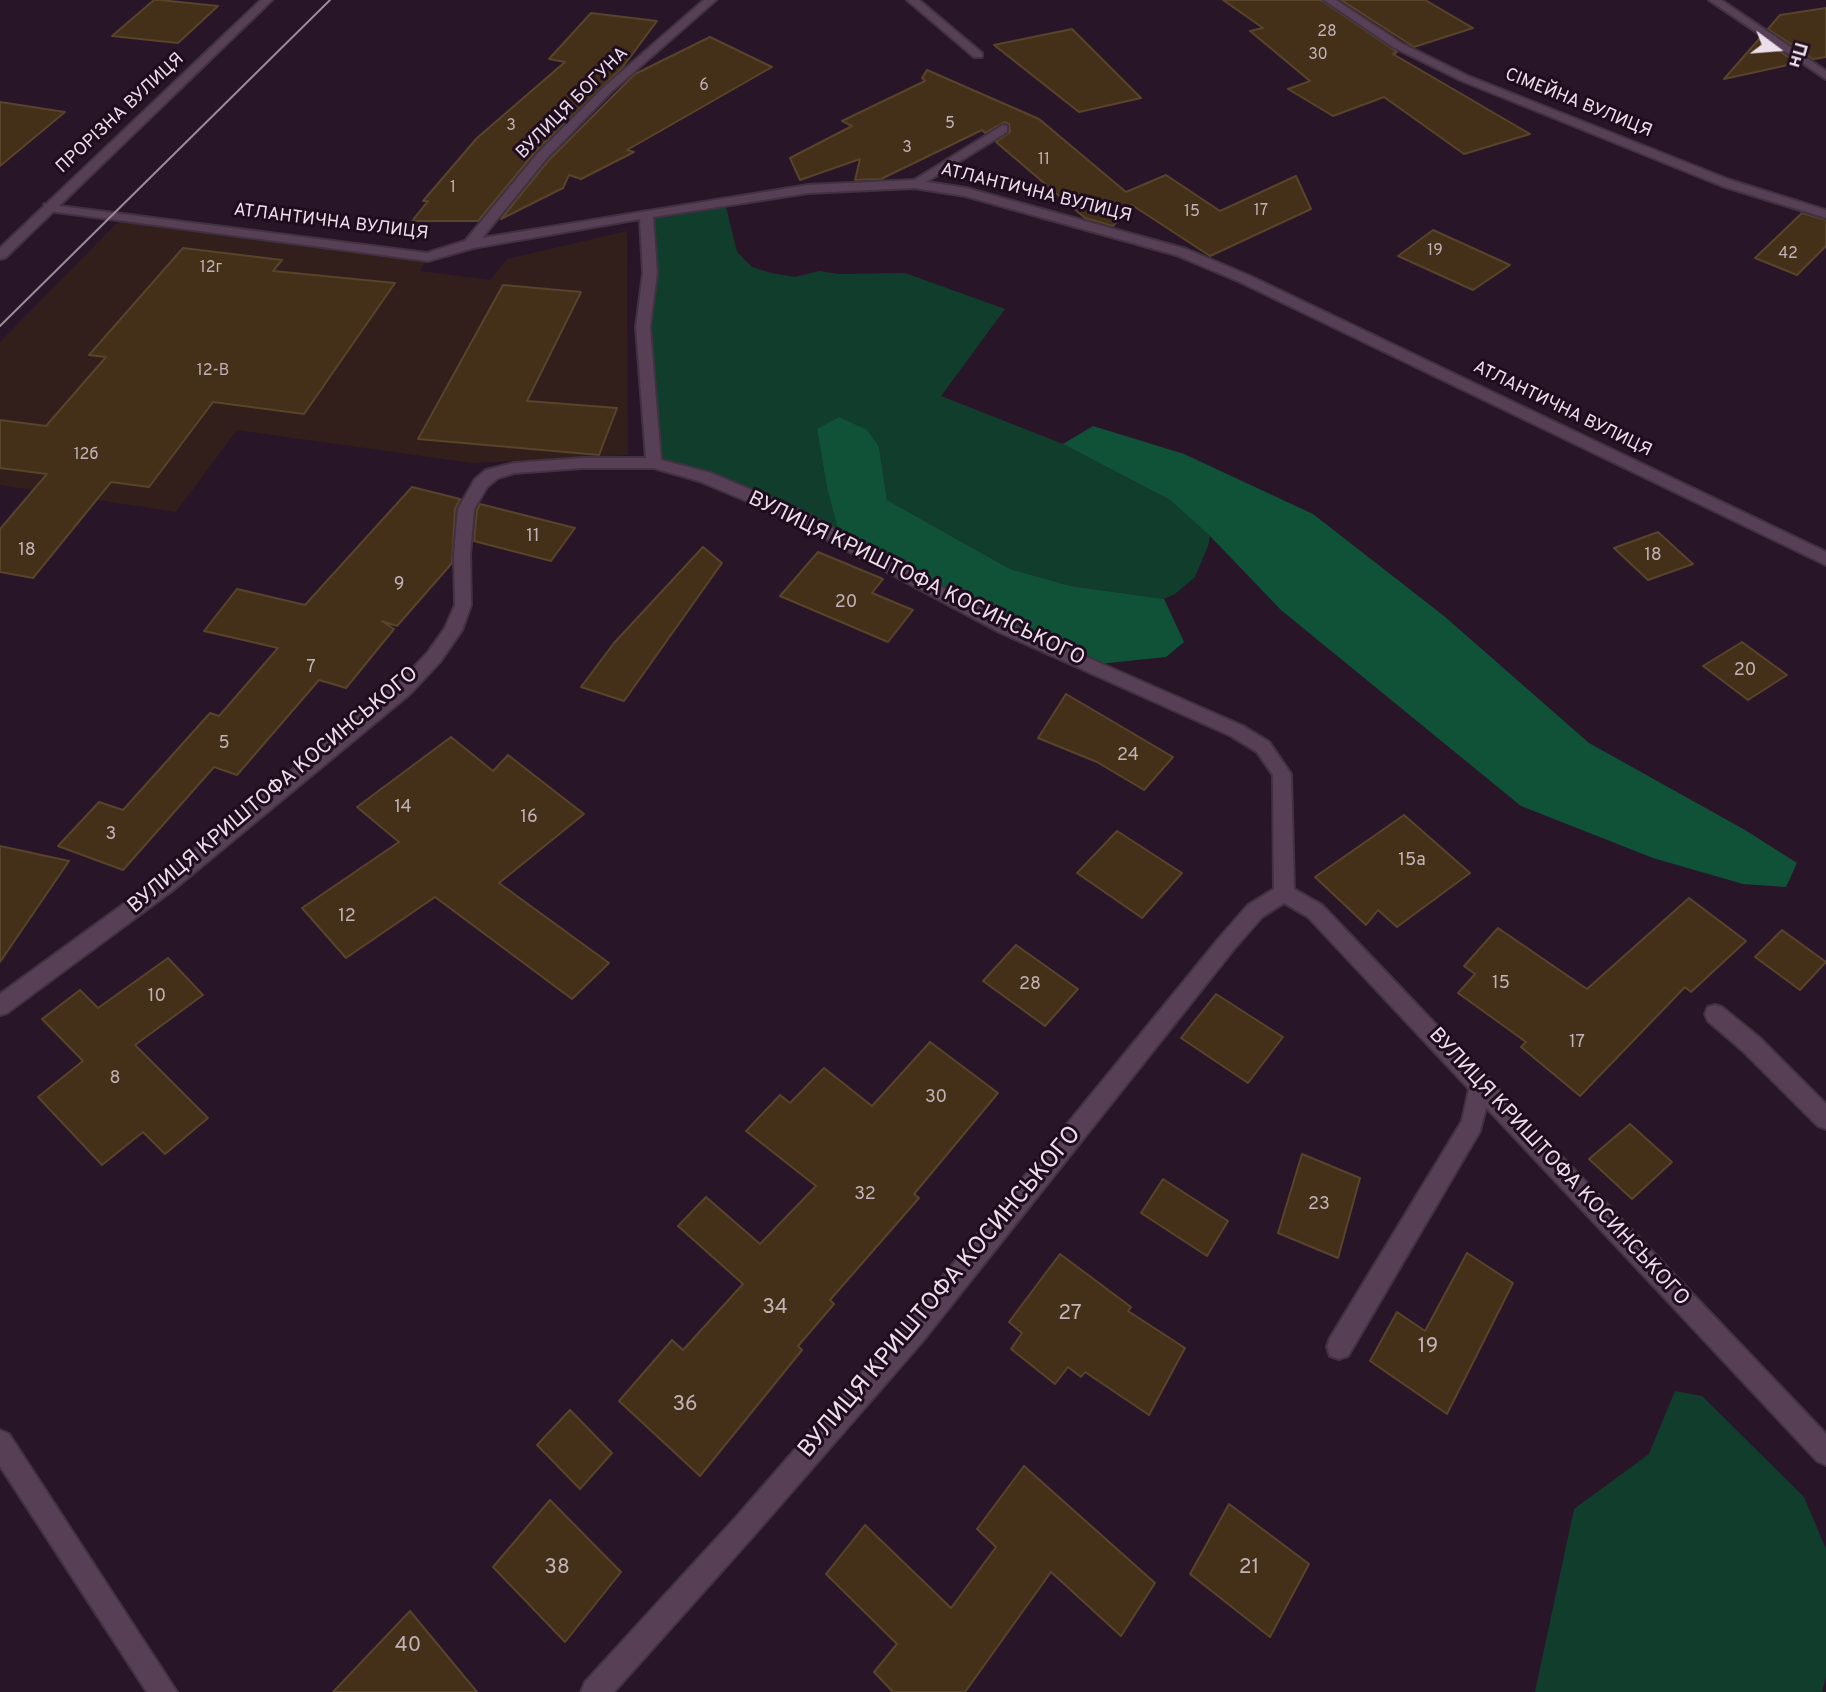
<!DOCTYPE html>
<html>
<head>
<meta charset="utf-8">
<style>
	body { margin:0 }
	#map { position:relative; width:1826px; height:1692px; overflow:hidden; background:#291528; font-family:Overpass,sans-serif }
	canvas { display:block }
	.north { position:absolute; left:1742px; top:14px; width:70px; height:70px; -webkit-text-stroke:5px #1f0c1e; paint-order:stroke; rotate:106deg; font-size:19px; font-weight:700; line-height:28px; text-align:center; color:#ecdeeb }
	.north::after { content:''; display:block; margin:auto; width:24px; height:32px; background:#ecdeeb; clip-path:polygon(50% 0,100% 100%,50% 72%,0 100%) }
</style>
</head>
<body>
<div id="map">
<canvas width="1826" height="1692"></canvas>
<div class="north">Пн</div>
</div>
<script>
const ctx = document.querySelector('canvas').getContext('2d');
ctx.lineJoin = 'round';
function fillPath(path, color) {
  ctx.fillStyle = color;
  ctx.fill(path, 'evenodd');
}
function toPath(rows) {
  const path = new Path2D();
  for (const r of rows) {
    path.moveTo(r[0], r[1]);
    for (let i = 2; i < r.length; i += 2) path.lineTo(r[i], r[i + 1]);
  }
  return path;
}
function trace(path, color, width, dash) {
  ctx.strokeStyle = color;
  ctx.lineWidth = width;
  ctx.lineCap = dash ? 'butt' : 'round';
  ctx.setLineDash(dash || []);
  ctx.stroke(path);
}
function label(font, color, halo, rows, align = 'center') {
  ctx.font = font + ' Overpass,sans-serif';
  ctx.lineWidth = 6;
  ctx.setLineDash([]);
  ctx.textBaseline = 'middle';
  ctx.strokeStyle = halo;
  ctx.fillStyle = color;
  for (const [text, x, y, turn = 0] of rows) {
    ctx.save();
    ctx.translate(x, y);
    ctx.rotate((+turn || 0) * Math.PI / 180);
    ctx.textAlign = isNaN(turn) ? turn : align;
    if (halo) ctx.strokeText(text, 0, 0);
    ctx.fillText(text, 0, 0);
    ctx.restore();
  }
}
const industrial = toPath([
	[125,215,428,257,420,271,490,280,507,259,627,231,628,455,472,463,237,430,176,512,0,485,0,342]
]);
const green = toPath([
	[725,203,737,252,752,267,771,273,795,277,819,271,838,274,905,273,1005,309,941,396,1063,444,1170,500,1210,536,1208,546,1195,577,1175,594,1164,599,1071,586,1010,569,887,500,879,447,817,429,827,488,841,541,791,513,654,463,646,214],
	[1675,1391,1702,1396,1804,1497,1826,1549,1826,1677,1822,1692,1535,1692,1574,1509,1649,1454]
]);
const forest = toPath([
	[839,417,867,430,879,447,887,500,1010,569,1071,586,1164,599,1184,642,1166,657,1089,665,841,541,827,488,817,429],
	[1093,426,1184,454,1313,514,1444,616,1589,743,1745,830,1797,863,1786,887,1743,884,1653,858,1521,806,1281,610,1210,536,1170,500,1063,444]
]);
const building = toPath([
	[154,0,160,0,218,6,178,43,112,36,154,0],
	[1223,0,1321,0,1397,52,1393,54,1530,134,1464,154,1384,97,1333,116,1288,89,1310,81,1250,31,1263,28,1223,0],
	[1341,0,1425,0,1473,28,1414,47,1341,0],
	[1826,8,1826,57,1813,59,1768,29,1780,15,1826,8],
	[591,13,657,21,622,68,536,151,478,221,412,221,428,201,423,201,477,138,565,62,549,59,591,13],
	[1072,29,1141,98,1079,112,994,45,1072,29],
	[710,37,772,67,627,150,634,152,581,179,569,175,563,188,501,219,548,161,635,74,710,37],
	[1760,38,1797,63,1724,79,1760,38],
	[927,70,1039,119,1126,192,1166,175,1220,211,1296,176,1311,209,1210,256,1132,205,1113,226,1085,218,996,142,1010,132,1009,124,1004,122,985,133,982,130,881,179,855,180,860,159,800,180,790,158,852,126,842,121,925,81,922,78,927,70],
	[0,102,65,112,0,166,0,102],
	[1802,213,1826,220,1826,246,1797,275,1755,258,1802,213],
	[1433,230,1510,265,1473,290,1398,256,1433,230],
	[183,248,282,260,273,271,395,283,304,414,213,402,149,487,111,482,33,578,0,572,0,529,47,474,0,468,0,420,46,426,106,357,89,355,183,248],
	[503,285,581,292,527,401,617,408,599,455,418,439,503,285],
	[412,487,460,499,455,509,452,563,397,626,382,621,394,629,346,688,319,680,237,775,214,767,123,870,58,846,99,802,123,810,210,713,219,716,278,648,204,631,237,589,305,605,412,487],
	[480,504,575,528,551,561,474,541,477,510,480,504],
	[1658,532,1693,564,1648,580,1614,548,1658,532],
	[703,547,722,563,624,701,581,687,614,643,703,547],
	[818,552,883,579,872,593,913,610,888,642,780,596,818,552],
	[1742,642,1787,675,1748,700,1703,666,1742,642],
	[1066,694,1173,757,1144,790,1097,762,1038,738,1066,694],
	[451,737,493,771,508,755,584,814,499,883,609,963,572,999,435,897,346,958,302,908,399,842,357,807,451,737],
	[1404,815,1470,873,1397,927,1378,910,1366,925,1315,877,1404,815],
	[1117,831,1182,873,1142,918,1077,873,1117,831],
	[0,846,69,861,0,962,0,846],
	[1689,898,1746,941,1691,992,1685,987,1580,1096,1521,1047,1526,1042,1458,993,1475,974,1464,966,1498,928,1587,989,1689,898],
	[1782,930,1826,962,1800,990,1755,957,1782,930],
	[1016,945,1078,989,1045,1026,983,981,1016,945],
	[168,958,203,995,135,1045,208,1118,165,1154,143,1132,102,1165,38,1097,83,1061,42,1019,80,990,98,1008,168,958],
	[1216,994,1283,1037,1248,1083,1181,1038,1216,994],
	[930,1042,998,1093,914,1194,919,1198,830,1300,834,1304,798,1346,802,1350,700,1476,619,1401,672,1340,683,1350,743,1284,678,1226,706,1197,760,1244,816,1186,746,1131,780,1095,790,1103,824,1068,872,1106,930,1042],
	[1630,1124,1672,1162,1632,1199,1589,1159,1630,1124],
	[1302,1154,1360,1178,1338,1258,1278,1233,1302,1154],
	[1163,1179,1228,1221,1207,1256,1141,1213,1163,1179],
	[1467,1253,1513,1283,1447,1414,1370,1361,1397,1312,1425,1331,1467,1253],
	[1060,1254,1131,1307,1128,1311,1185,1348,1149,1415,1085,1372,1081,1377,1068,1367,1055,1384,1011,1349,1022,1333,1009,1322,1060,1254],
	[570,1410,612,1453,580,1489,537,1445,570,1410],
	[1024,1466,1155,1583,1121,1636,1051,1572,965,1692,893,1692,874,1672,897,1644,826,1574,865,1525,951,1608,996,1547,977,1529,1024,1466],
	[550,1500,621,1572,565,1642,493,1567,550,1500],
	[1229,1504,1309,1564,1270,1637,1190,1574,1229,1504],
	[410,1611,477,1692,333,1692,410,1611]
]);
const service = toPath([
	[1003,125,1007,126,1007,132,918,187,914,188,908,184,1003,125],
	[1715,1005,1722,1007,1760,1038,1826,1104,1826,1129,1818,1126,1744,1052,1708,1021,1705,1014,1708,1007,1715,1005],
	[1481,1075,1489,1078,1492,1085,1480,1131,1348,1356,1339,1359,1330,1356,1327,1347,1330,1338,1462,1121,1470,1085,1473,1078,1481,1075]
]);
const minor = toPath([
	[704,0,716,0,611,92,546,159,482,238,808,185,914,180,966,188,1186,249,1250,276,1826,552,1826,565,1240,282,1176,255,965,196,914,188,808,193,653,217,657,273,650,327,661,460,711,473,797,509,1011,624,1243,726,1269,742,1291,774,1294,889,1322,905,1826,1434,1826,1465,1817,1461,1308,917,1284,903,1262,917,1234,949,922,1342,756,1533,614,1692,581,1692,585,1682,738,1515,904,1324,1220,937,1248,905,1274,889,1273,775,1257,752,1231,736,999,632,785,517,699,481,654,468,583,468,514,473,498,478,487,487,474,509,470,554,471,605,462,630,440,662,410,694,172,891,7,1013,0,1015,0,994,158,879,398,684,428,652,445,628,455,605,454,554,458,509,475,479,486,470,514,463,583,458,646,458,636,327,643,273,640,219,473,248,428,261,49,211,44,210,44,204,427,253,465,241,538,153,603,88,704,0],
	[907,0,919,0,982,53,982,57,974,57,907,0],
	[1324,0,1336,0,1401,43,1468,76,1730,180,1826,210,1826,218,1722,186,1460,80,1393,47,1324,0],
	[1709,0,1721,0,1826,71,1826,79,1709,0],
	[0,1430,9,1434,177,1692,147,1692,0,1466,0,1430]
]);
const secondary = toPath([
	[261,0,272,0,5,258,0,259,0,248,261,0]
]);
const tram = toPath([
	[0,326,330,0]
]);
const farNumbernames = [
	["28",1327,33],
	["30",1318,56],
	["6",704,87],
	["5",950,125],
	["3",511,127],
	["3",907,149],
	["11",1044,161],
	["1",453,189],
	["17",1261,212],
	["15",1192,213],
	["19",1435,252],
	["42",1788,255],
	["12г",211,269],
	["12-В",213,372],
	["12б",86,456]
];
const farStreetnames = [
	["ВУЛИЦЯ БОГУНА",573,104,-45],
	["СІМЕЙНА ВУЛИЦЯ",1578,104,22],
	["ПРОРІЗНА ВУЛИЦЯ",121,114,-43],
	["АТЛАНТИЧНА ВУЛИЦЯ",1036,194,14],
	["АТЛАНТИЧНА ВУЛИЦЯ",331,223,7],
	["АТЛАНТИЧНА ВУЛИЦЯ",1562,410,26]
];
const numberNames = [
	["11",533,537],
	["18",27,551],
	["18",1653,556],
	["9",399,585],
	["20",846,603],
	["7",311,668],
	["20",1745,671],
	["5",224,744],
	["24",1128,756],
	["14",403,808],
	["16",529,818],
	["3",111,835],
	["15а",1412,861],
	["12",347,917],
	["15",1501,984],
	["28",1030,985],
	["10",157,997],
	["17",1577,1043],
	["8",115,1079],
	["30",936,1098],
	["32",865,1195],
	["23",1319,1205]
];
const streetNames = [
	["ВУЛИЦЯ КРИШТОФА КОСИНСЬКОГО",916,580,26],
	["ВУЛИЦЯ КРИШТОФА КОСИНСЬКОГО",274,791,-40],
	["ВУЛИЦЯ КРИШТОФА КОСИНСЬКОГО",1558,1168,47]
];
const nearNumbernames = [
	["34",775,1309],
	["27",1070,1315],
	["19",1428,1348],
	["36",685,1406],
	["38",557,1569],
	["21",1249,1569],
	["40",408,1647]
];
const nearStreetnames = [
	["ВУЛИЦЯ КРИШТОФА КОСИНСЬКОГО",941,1293,-50]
];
fillPath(industrial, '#321f1c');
fillPath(green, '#113e2c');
fillPath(forest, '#105238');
fillPath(building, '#443018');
trace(building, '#58432b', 2);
trace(service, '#413241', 4);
trace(minor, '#413241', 4);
trace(secondary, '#413241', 4);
fillPath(service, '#574056');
fillPath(minor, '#574056');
fillPath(secondary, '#574056');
trace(tram, '#9b8b9a', 2);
label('16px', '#c2b2b6', null, farNumbernames);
label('18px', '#ecdeeb', '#1f0c1e', farStreetnames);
label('18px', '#c2b2b6', null, numberNames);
label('21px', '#ecdeeb', '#1f0c1e', streetNames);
label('21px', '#c2b2b6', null, nearNumbernames);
label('24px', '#ecdeeb', '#1f0c1e', nearStreetnames);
</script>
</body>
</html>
